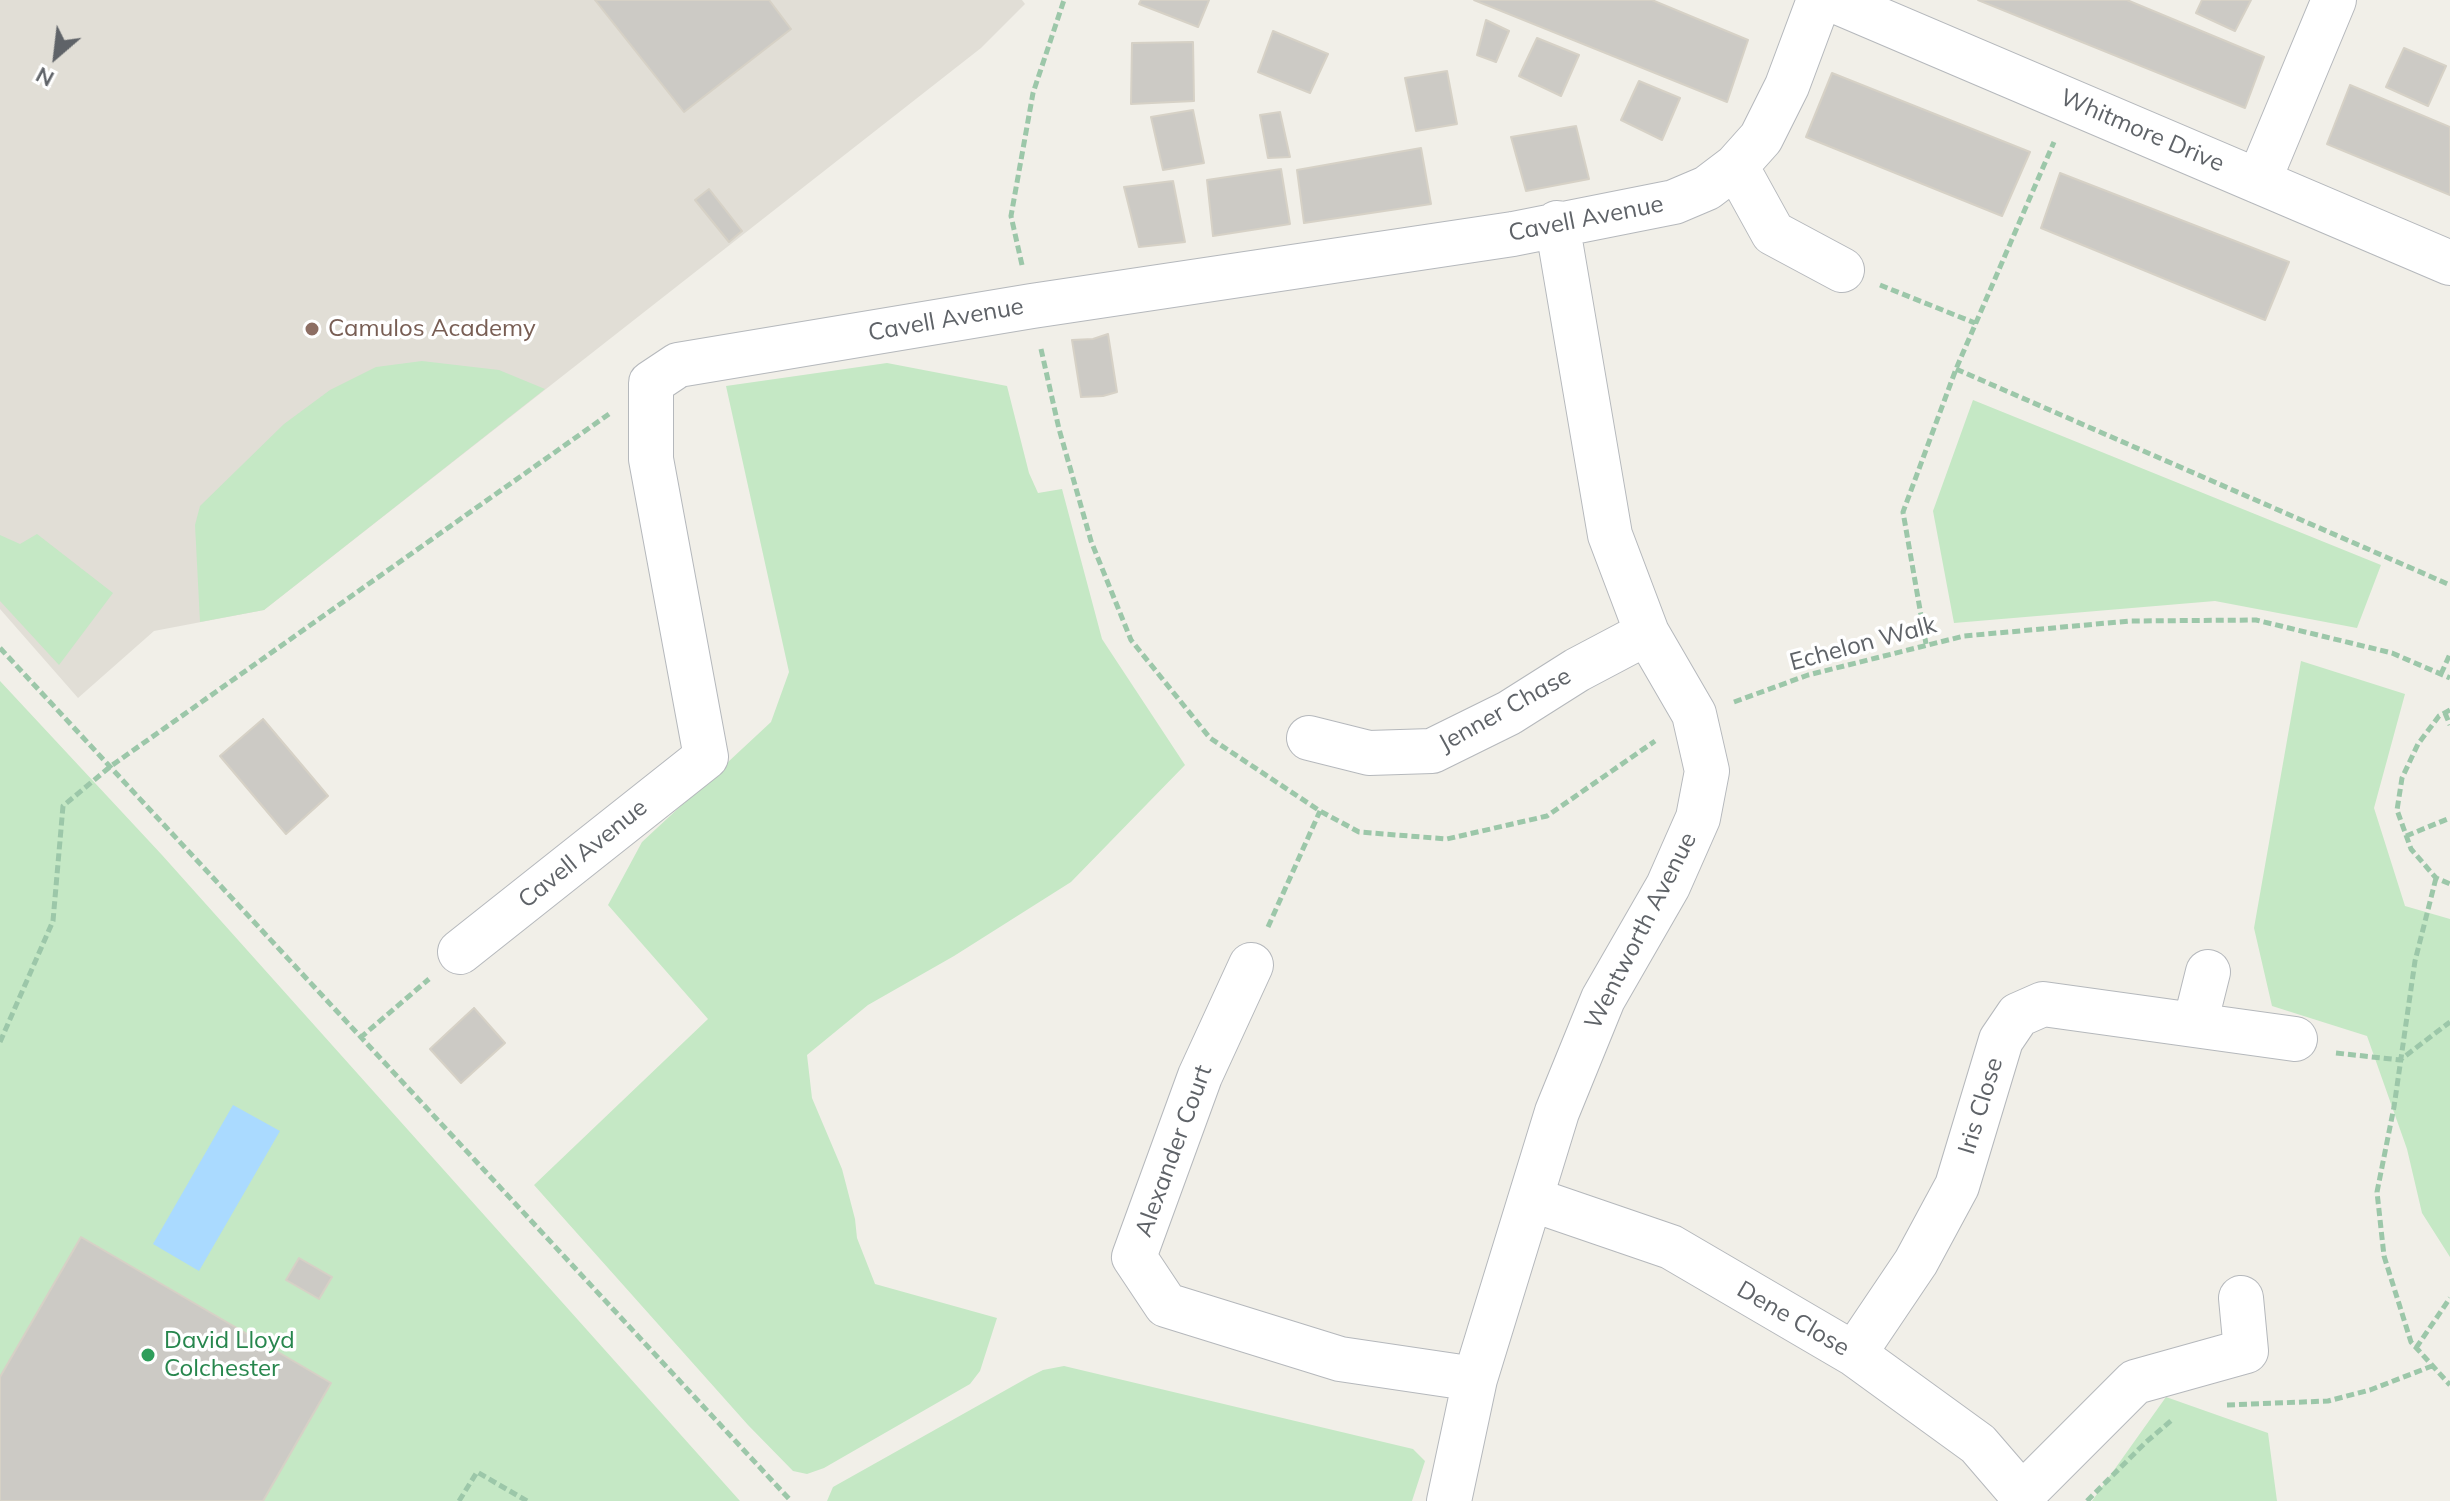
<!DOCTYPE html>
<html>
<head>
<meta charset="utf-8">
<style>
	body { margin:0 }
	#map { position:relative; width:2450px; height:1501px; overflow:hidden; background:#f1efe8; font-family:Mulish,sans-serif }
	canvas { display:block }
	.north { position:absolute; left:16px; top:16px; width:80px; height:80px; -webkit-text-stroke:6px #fff; paint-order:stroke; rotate:208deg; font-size:22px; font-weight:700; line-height:32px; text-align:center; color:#5f6368 }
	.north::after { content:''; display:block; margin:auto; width:28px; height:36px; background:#5f6368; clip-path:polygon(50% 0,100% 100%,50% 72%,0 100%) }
</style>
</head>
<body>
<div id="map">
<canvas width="2450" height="1501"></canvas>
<div class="north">N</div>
</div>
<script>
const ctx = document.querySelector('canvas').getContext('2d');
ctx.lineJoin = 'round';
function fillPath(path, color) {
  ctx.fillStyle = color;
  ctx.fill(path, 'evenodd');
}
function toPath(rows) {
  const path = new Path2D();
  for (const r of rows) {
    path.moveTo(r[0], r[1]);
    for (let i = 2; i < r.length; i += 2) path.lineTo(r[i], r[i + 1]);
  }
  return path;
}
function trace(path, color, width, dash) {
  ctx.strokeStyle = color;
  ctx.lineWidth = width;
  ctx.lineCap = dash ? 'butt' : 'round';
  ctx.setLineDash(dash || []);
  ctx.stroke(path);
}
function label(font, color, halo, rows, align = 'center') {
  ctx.font = font + ' Mulish,sans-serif';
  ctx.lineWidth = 7;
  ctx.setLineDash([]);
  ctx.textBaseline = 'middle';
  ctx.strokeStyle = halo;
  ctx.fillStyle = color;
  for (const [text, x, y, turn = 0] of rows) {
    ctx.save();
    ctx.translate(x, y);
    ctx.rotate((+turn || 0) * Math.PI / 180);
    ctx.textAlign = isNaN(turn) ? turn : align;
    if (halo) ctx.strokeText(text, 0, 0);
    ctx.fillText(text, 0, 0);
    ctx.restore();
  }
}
const education = toPath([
	[0,0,1022,0,1025,4,981,48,264,610,154,631,78,698,0,609]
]);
const green = toPath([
	[422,361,499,370,545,389,264,610,200,622,195,525,200,506,284,424,330,390,376,367],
	[887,363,1007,386,1029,473,1038,493,1062,489,1102,639,1185,765,1071,882,954,956,868,1005,807,1055,812,1098,842,1169,855,1219,857,1238,875,1284,997,1318,980,1371,970,1384,824,1468,807,1474,793,1471,748,1425,534,1185,708,1019,608,905,642,842,771,722,789,672,726,386],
	[1973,400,2381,565,2357,628,2215,601,1954,623,1933,511],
	[37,534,113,593,59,665,0,601,0,535,20,544],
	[2301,661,2405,694,2374,808,2405,906,2450,919,2450,1257,2422,1213,2407,1149,2367,1036,2272,1006,2254,928],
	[0,681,162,855,740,1501,0,1501],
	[1064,1366,1413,1449,1425,1461,1412,1501,827,1501,833,1487,1029,1377,1043,1370],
	[2166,1397,2268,1433,2277,1501,2092,1501]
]);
const water = toPath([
	[233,1105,280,1131,199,1271,153,1244]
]);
const building = toPath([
	[595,0,769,0,791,29,684,112,595,0],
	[1141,0,1209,0,1198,27,1139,4,1141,0],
	[1474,0,1652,0,1748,40,1727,102,1474,0],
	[1978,0,2127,0,2264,57,2245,108,1978,0],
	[2202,0,2251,0,2235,31,2196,13,2202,0],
	[1486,20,1509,31,1496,62,1477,55,1486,20],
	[1273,31,1328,54,1310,93,1258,72,1273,31],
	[1537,38,1579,55,1561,96,1519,76,1537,38],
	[1193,42,1194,101,1131,104,1132,43,1193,42],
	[2404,48,2446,66,2428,106,2386,87,2404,48],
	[1447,71,1457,124,1416,131,1405,78,1447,71],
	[1832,73,2030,152,2002,216,1806,137,1832,73],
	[1639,81,1680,98,1662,140,1621,120,1639,81],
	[2350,85,2450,127,2450,195,2327,144,2350,85],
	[1193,110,1204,163,1163,170,1151,117,1193,110],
	[1280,112,1290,157,1268,158,1260,115,1280,112],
	[1576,126,1589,179,1526,191,1511,137,1576,126],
	[1421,148,1431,204,1304,223,1297,170,1421,148],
	[1281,169,1290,224,1213,236,1207,180,1281,169],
	[2060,173,2289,262,2265,320,2041,228,2060,173],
	[1173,181,1185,242,1139,247,1124,187,1173,181],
	[709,189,742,231,729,242,695,200,709,189],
	[1108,334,1117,392,1103,396,1081,397,1072,340,1093,339,1108,334],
	[263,719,328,796,286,834,220,756,263,719],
	[474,1008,505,1043,461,1083,430,1049,474,1008],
	[81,1237,331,1383,263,1501,0,1501,0,1377,81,1237],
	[299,1258,332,1277,319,1299,286,1280,299,1258]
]);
const path = toPath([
	[1022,265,1011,216,1033,93,1064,0],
	[1880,285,1975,323],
	[1041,349,1059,429,1091,541,1131,640,1210,738,1320,811,1359,832,1447,839,1547,816,1655,741],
	[1956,369,2450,585],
	[1926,644,1903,512,1956,369,2054,142],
	[0,648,791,1501],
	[2441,674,2450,654],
	[1734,702,1808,675,1964,636,2130,621,2256,620,2392,653,2450,678],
	[2450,710,2439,716,2418,744,2402,778,2397,810,2411,849,2436,878,2450,884],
	[2445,713,2450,725],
	[2406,836,2450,818],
	[2436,878,2415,961,2394,1107,2377,1192,2384,1256,2411,1342,2450,1385],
	[1268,927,1320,811],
	[360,1038,429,979],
	[0,1042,53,921,63,806,111,766,609,414],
	[2336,1053,2400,1060,2450,1022],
	[2416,1348,2450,1298],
	[2227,1405,2328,1401,2370,1390,2432,1366],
	[459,1501,477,1472,527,1501],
	[2087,1501,2145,1443,2173,1419]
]);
const minor = toPath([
	[1833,0,2450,263],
	[1736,166,1773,233,1842,270],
	[2259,180,2334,0],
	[1309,738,1369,753,1432,751,1509,713,1577,670,1647,633],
	[460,952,706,757,651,459,651,383,678,365,1032,306,1513,234,1674,202,1707,188,1736,166,1761,138,1787,86,1819,0],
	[1251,965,1200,1076,1134,1257,1166,1305,1340,1359,1475,1379],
	[2195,1024,2208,972],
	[1531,1199,1671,1247,1854,1354,1978,1444,2022,1495,2135,1382,2246,1351,2241,1298],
	[1854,1354,1916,1262,1957,1186,2001,1040,2018,1015,2043,1004,2295,1039],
	[1449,1501,1475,1379,1557,1112,1603,999,1668,886,1698,818,1707,771,1694,714,1647,633,1610,535,1557,223]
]);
const markers = [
	[312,329,8,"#8d6e63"],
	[148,1355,8,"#2e9e5b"]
];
const streetNames = [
	["Whitmore Drive",2142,131,23],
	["Cavell Avenue",1586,219,-11],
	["Cavell Avenue",946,320,-10],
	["Echelon Walk",1863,644,-15],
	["Jenner Chase",1505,710,-29],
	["Cavell Avenue",583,854,-39],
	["Wentworth Avenue",1641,931,-63],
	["Iris Close",1981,1106,-73],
	["Alexander Court",1174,1151,-70],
	["Dene Close",1793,1319,30]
];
const educationNames = [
	["Camulos Academy",328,329]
];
const leisureNames = [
	["David Lloyd",164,1341],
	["Colchester",164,1369]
];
fillPath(education, '#e1ded6');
fillPath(green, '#c5e8c5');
fillPath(water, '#aadaff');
fillPath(building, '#cccac5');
trace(building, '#d6d1c6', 2);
trace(minor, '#b5b8bc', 46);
trace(path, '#9cc7a9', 5, [8, 4]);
trace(minor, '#fff', 44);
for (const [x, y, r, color] of markers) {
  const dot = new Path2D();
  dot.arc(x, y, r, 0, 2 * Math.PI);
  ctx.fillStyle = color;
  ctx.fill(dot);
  trace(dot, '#fff', 3);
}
label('24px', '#5f6368', '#fff', streetNames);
label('24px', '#785e54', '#fff', educationNames, 'left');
label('24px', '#27864d', '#fff', leisureNames, 'left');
</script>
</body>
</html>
